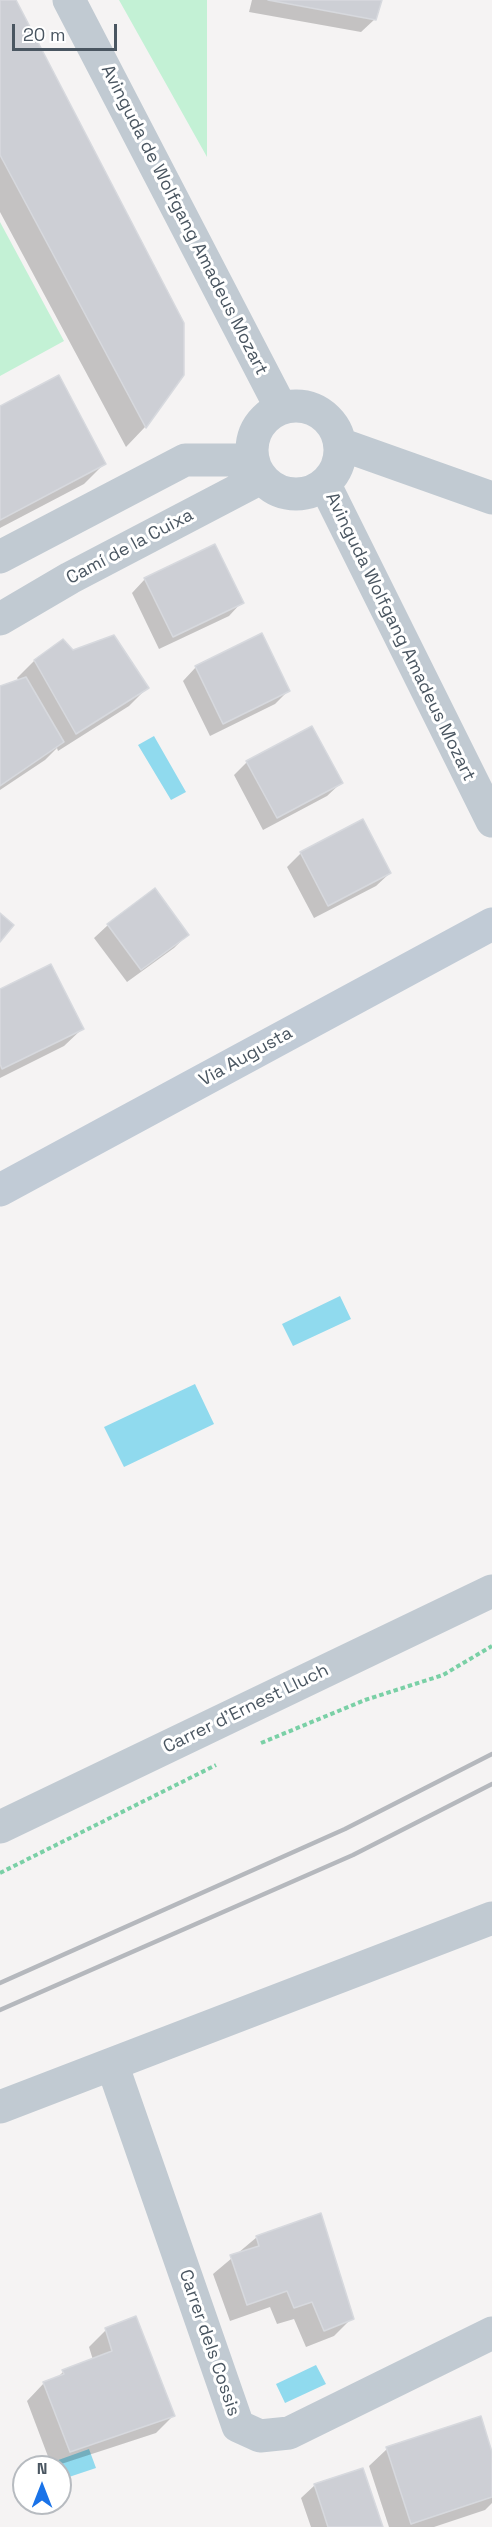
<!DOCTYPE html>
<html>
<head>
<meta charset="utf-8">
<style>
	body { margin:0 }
	#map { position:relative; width:492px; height:2527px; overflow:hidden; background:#f5f3f3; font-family:"Space Grotesk",sans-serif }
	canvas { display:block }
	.north { position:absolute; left:12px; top:2455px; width:60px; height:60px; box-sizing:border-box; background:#fff; border:2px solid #b7bbc0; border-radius:50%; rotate:0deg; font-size:16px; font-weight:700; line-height:24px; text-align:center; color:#4a5661 }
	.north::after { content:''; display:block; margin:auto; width:21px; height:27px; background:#1a73e8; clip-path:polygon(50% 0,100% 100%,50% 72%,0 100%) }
	.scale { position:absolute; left:12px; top:24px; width:105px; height:27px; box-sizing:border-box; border:3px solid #4a5661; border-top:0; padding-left:8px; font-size:18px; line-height:21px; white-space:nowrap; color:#4a5661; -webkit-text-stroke:4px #fff; paint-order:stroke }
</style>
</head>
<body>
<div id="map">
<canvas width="492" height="2527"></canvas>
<div class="north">N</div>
<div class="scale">20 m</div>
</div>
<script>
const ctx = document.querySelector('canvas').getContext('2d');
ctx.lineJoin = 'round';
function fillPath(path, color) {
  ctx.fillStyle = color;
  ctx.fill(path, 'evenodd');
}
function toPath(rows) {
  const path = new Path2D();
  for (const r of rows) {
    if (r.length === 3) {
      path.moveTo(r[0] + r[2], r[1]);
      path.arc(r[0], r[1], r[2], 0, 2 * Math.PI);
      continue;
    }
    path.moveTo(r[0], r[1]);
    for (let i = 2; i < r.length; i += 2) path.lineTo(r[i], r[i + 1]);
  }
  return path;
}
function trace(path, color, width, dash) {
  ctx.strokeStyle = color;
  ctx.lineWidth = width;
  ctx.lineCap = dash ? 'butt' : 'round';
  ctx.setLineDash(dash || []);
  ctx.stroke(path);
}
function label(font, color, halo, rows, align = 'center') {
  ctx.font = font + ' "Space Grotesk",sans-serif';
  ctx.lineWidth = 6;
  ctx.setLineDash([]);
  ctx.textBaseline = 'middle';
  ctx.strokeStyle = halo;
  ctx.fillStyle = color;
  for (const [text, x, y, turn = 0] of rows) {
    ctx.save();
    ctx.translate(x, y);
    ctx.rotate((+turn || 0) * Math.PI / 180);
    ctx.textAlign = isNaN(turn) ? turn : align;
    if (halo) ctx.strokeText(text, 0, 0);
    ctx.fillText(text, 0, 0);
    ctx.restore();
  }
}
const green = toPath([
	[119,0,207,0,207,157],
	[0,222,64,341,0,376]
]);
const water = toPath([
	[154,736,186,792,171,800,138,745],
	[340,1296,351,1319,293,1346,282,1324],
	[195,1384,214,1424,124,1467,104,1427],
	[316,2365,326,2384,285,2403,276,2384],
	[89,2449,96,2468,60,2480,60,2467,52,2467,50,2463]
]);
const shadow = toPath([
	[0,0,14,0,182,375,145,427,126,447,0,212],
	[252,0,381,0,375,19,361,32,249,12],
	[0,407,104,464,84,484,0,528],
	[145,579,242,602,229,616,159,649,132,593],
	[72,652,147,688,129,706,58,751,57,748,45,760,0,790,0,688,19,681,17,678,34,661],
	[196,667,288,691,275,704,210,736,183,681],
	[247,762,341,783,327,796,263,830,234,775],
	[363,821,390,873,376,886,314,918,287,867,301,853],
	[108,925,187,935,174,948,127,982,94,938],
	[0,991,82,1029,64,1046,0,1078],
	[257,2237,352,2318,334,2336,306,2347,294,2319,277,2324,270,2307,230,2321,213,2274],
	[106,2330,173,2416,156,2433,52,2467,27,2401,44,2383,56,2379,63,2372,93,2360,89,2347],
	[387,2449,492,2457,492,2503,485,2510,434,2527,389,2527,369,2466],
	[315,2485,381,2527,311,2527,301,2498]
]);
const building = toPath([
	[0,0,16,0,184,323,184,375,146,428,0,155,0,0],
	[268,0,382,0,376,20,268,0],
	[59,375,106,464,0,520,0,406,59,375],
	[215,544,244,603,173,637,144,578,215,544],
	[262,633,290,691,223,724,195,666,262,633],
	[114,635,149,688,76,734,34,660,63,639,73,650,114,635],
	[26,677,64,742,0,786,0,686,26,677],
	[312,726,343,783,277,818,246,761,312,726],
	[363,819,391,873,328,906,300,852,363,819],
	[155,888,189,935,141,970,107,924,155,888],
	[0,913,14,925,0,942,0,913],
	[51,964,84,1029,2,1069,0,1064,0,989,51,964],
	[321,2213,354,2319,324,2331,312,2302,294,2308,287,2291,247,2305,230,2255,259,2246,256,2236,321,2213],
	[136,2316,175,2416,70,2452,43,2382,64,2374,62,2370,112,2351,105,2328,136,2316],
	[481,2416,492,2452,492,2497,411,2524,386,2447,481,2416],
	[363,2468,383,2527,328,2527,314,2484,363,2468]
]);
const path = toPath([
	[261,1743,365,1700,443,1675,492,1646],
	[0,1873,216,1765]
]);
const street = toPath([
	[69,0,281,408],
	[296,450,44],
	[340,444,492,498],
	[325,485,492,821],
	[0,557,185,460,252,460],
	[0,619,70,578,261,478],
	[0,1827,492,1591],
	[112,2064,238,2426,260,2436,289,2433,492,2333],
	[0,2107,492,1918]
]);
const secondary = toPath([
	[0,1190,492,924]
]);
const rail = toPath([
	[0,1983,345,1829,492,1754],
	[0,2010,353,1855,492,1784]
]);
const streetNames = [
	["Avinguda de Wolfgang Amadeus Mozart",184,220,63],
	["Camí de la Cuixa",130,547,-28],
	["Avinguda Wolfgang Amadeus Mozart",400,637,64],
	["Via Augusta",246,1057,-29],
	["Carrer d'Ernest Lluch",246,1709,-26],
	["Carrer dels Cossis",209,2343,71]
];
fillPath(green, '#c3f1d5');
fillPath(water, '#90daee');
fillPath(shadow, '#0003');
fillPath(building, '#cdcfd5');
trace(building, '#d7d9de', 1.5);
trace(path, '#7ad0a6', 4, [4.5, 3]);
trace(street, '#c1cad2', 33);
trace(secondary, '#c1cbd6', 33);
trace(rail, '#b5b8bd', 4.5);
label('18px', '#4a5661', '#fff', streetNames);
</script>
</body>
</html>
